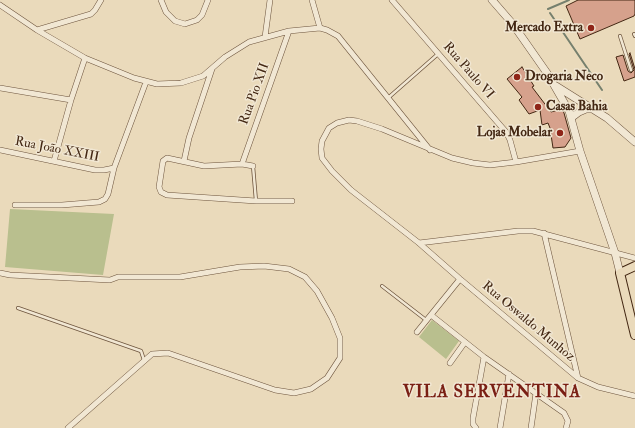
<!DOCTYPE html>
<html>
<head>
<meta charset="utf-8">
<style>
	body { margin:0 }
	canvas { display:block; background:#eadabb }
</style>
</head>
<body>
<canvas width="635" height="428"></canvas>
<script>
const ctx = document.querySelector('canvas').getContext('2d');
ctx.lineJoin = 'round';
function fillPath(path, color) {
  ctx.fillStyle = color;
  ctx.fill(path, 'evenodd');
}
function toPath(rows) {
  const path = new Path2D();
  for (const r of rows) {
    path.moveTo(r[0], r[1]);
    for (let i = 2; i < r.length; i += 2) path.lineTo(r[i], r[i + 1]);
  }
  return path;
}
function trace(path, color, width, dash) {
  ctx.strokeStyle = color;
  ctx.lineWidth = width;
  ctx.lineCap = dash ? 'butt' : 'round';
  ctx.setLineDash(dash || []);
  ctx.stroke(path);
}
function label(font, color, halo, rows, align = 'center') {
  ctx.font = font + ' "IM FELL Double Pica",serif';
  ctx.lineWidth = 3;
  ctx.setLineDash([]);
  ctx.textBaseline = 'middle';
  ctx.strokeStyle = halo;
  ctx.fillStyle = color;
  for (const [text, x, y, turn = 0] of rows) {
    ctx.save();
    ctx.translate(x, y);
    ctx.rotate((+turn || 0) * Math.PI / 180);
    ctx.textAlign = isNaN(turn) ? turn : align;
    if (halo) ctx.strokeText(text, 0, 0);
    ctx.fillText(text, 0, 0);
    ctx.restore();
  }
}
const green = toPath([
	[10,209,114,214,103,275,5,267],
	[432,320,459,341,446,359,419,337]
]);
const stream = toPath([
	[548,9,569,0],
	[550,13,602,90]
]);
const building = toPath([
	[578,0,635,0,635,14,634,16,580,39,566,6,578,0],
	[630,53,635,69,635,77,624,81,616,57,623,55,628,71,631,73,634,70,629,54,630,53],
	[522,67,534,86,532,87,551,112,562,109,564,113,571,138,565,147,553,148,550,128,548,123,542,125,540,110,529,114,519,100,522,97,507,79,522,67]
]);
const service = toPath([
	[634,34,635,36],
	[620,36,631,70],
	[388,98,438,54],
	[253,166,256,201],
	[382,286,426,320],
	[18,308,141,351,144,360]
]);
const minor = toPath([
	[161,0,166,12,175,21,185,24,197,20,202,15,208,0],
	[312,0,320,28],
	[392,0,506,132,510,140,516,162],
	[0,5,37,30,85,58,134,78,157,84,181,83,203,76,225,57,249,42,289,31,320,28,327,30,338,36,430,150],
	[37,30,91,14,95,10,101,0],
	[265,37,270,0],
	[0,88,71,100],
	[0,150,95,170,104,170,114,168,146,82],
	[580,151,516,162,490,165,473,163,452,158,382,129,357,121,349,120,337,123,329,128,322,141,321,149,322,158,332,171,351,190,419,243,460,279,578,378,598,387,635,396],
	[54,161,71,100,85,58],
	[184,161,189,138,212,69],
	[242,164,289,31],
	[253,166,242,164,204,166,167,158,163,161,159,187,161,192,167,195,256,201,292,201],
	[15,205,62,205,99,202,105,199,108,194,114,168],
	[544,233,578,378],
	[419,243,518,231,533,231,635,258],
	[0,273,10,275,110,280,118,277,180,277,240,267,264,266,289,269,305,277,317,291,332,318,340,338,340,358,327,378,311,389,294,393,275,390,168,353,152,354,68,428],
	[431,315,484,357,564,413,568,421,566,428],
	[417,332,460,279],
	[450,363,465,342],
	[476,428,473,424,473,418,484,357],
	[500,428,509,374],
	[531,428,536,393]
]);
const tertiary = toPath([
	[492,0,512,23,547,73,569,111,580,151,615,253,620,273],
	[556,86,607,118,635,142],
	[571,118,579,112,586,109,592,109]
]);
const primary = toPath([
	[635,266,620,273,635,335]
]);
const markers = [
	[591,28,4,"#8f2418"],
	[517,77,4,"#8f2418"],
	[538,107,4,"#8f2418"],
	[560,133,4,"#8f2418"]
];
const poiNames = [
	["Mercado Extra",583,28],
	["Drogaria Neco",525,77,"left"],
	["Casas Bahia",546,107,"left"],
	["Lojas Mobelar",552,133]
];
const streetNames = [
	["Rua Paulo VI",468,71,49],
	["Rua Pio XII",255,94,-70],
	["Rua João XXIII",57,150,11],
	["Rua Oswaldo Munhoz",528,322,40]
];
const districtNames = [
	["VILA SERVENTINA",492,393]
];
fillPath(green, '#b9bf8e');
trace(stream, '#76806e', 2);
fillPath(building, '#d6a18c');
trace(building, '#432713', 1);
trace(service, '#6d543d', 4);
trace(minor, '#6d543d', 6);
trace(tertiary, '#6d543d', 8);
trace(primary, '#432713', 10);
trace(service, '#f1e7d3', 2.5);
trace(minor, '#f1e7d3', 5);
trace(tertiary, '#f1e7d3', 7);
trace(primary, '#eadabb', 8);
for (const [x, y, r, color] of markers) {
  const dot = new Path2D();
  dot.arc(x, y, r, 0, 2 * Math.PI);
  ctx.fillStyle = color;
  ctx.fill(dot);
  trace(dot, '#f1e7d3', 1.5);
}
label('bold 13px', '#432713', '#f1e7d3', poiNames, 'right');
label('13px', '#432713', '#f1e7d3', streetNames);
ctx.letterSpacing = '1px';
label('bold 17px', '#7a1f14', '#f1e7d3', districtNames);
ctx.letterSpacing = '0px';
</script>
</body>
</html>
